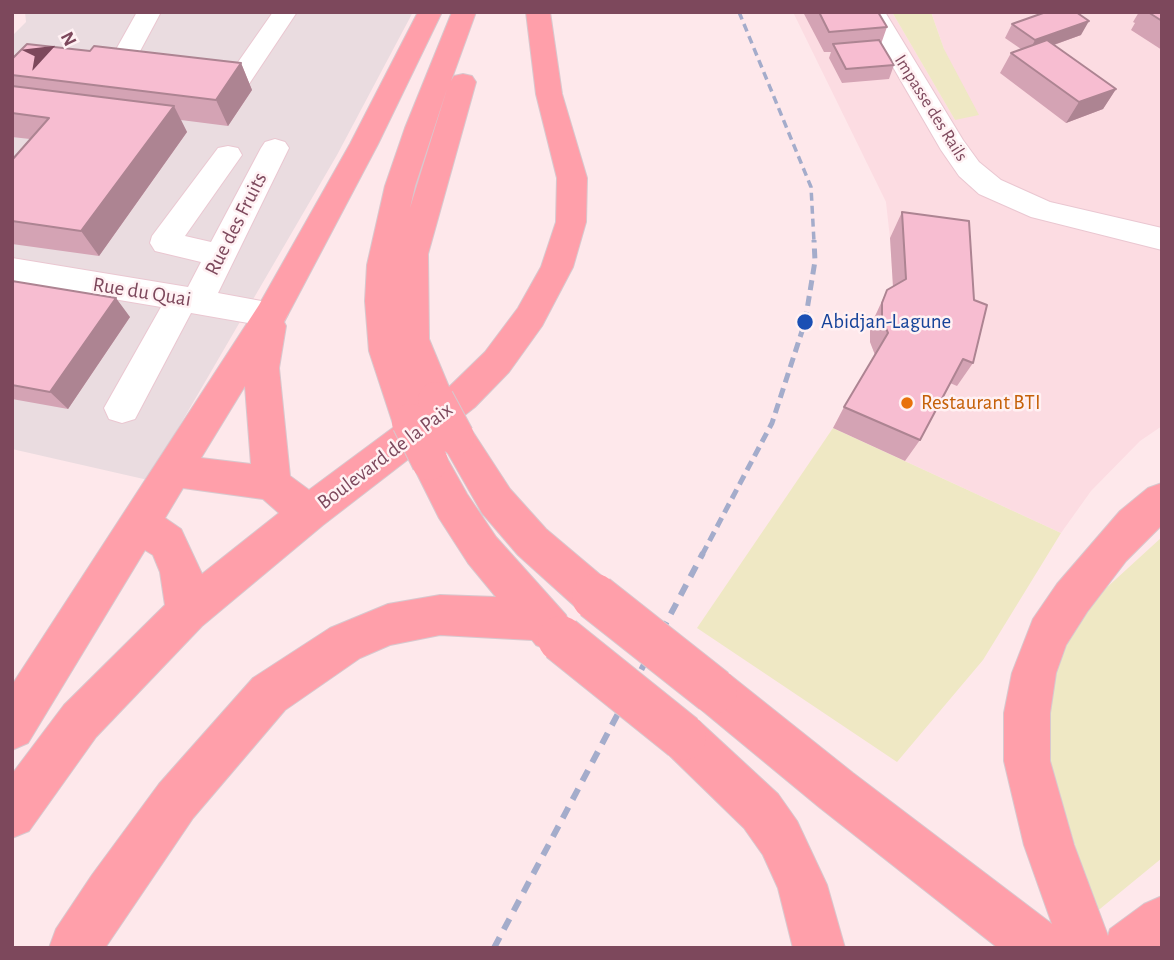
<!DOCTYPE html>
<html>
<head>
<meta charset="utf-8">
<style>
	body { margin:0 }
	#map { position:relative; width:1174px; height:960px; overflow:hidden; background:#fee8eb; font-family:"Alegreya Sans",sans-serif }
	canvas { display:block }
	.frame { position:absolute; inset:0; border:14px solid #7d485c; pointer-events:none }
	.north { position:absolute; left:14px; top:14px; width:70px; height:70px; -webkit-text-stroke:5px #fff1f3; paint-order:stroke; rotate:63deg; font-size:19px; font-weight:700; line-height:28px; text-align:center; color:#7d485c }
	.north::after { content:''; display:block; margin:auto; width:24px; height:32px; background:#7d485c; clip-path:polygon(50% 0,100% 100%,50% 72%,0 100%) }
</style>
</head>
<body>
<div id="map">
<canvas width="1174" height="960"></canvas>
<div class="frame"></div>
<div class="north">N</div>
</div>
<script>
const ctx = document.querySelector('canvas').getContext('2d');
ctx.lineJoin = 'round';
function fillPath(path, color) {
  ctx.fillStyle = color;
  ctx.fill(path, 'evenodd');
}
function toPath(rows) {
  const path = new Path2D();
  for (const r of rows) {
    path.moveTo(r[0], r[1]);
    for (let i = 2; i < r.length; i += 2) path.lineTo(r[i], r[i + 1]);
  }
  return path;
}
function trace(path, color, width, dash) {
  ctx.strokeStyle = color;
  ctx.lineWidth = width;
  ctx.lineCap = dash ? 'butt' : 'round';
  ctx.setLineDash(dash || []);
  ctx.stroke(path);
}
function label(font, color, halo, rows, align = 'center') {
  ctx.font = font + ' "Alegreya Sans",sans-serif';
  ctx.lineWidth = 5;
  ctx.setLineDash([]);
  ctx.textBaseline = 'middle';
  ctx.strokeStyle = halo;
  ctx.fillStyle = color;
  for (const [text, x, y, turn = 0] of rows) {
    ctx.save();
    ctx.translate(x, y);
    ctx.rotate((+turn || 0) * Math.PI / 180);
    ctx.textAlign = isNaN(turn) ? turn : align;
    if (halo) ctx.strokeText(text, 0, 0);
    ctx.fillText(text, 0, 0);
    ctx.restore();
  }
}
const residential = toPath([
	[793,12,892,12,955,120,944,49,931,12,1162,12,1162,426,1140,441,1091,491,1061,533,833,428,876,357,870,342,870,327,876,314,894,303,890,238,886,202]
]);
const industrial = toPath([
	[25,12,413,12,337,155,148,480,12,449,12,36,26,22]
]);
const green = toPath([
	[892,12,931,12,944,49,979,115,955,120],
	[833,428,1061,533,983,660,897,762,697,628],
	[1162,537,1162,858,1095,913,1047,752,1046,680,1081,611]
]);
const minor = toPath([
	[137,12,161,12,131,68,122,70,113,68,109,62,137,12],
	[273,12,297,12,249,84,240,86,231,84,227,78,273,12],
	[861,12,885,12,963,140,979,162,1001,180,1050,202,1162,228,1162,250,1031,217,979,194,959,176,941,150,861,12],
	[275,139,285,142,289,148,218,293,283,305,288,314,283,323,271,327,191,313,135,419,122,423,109,419,104,408,161,307,12,282,12,258,188,287,201,262,155,251,150,243,152,236,218,148,228,146,238,148,242,155,185,236,211,242,261,148,265,142,275,139]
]);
const major = toPath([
	[418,12,442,12,378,144,284,322,286,326,279,368,290,476,309,490,394,427,369,351,365,301,367,265,385,186,405,128,452,12,476,12,451,81,454,76,463,74,472,76,476,82,428,254,429,339,449,387,485,352,518,308,541,267,556,222,557,178,536,94,526,12,550,12,562,94,587,178,586,222,573,267,542,326,509,372,475,407,456,422,469,426,510,489,546,529,610,583,616,597,610,611,595,617,580,611,518,555,482,513,438,436,421,449,430,446,443,451,467,494,496,537,566,615,572,630,566,645,551,651,536,645,532,640,440,635,390,645,360,658,285,710,193,818,105,948,49,948,56,929,92,875,159,784,253,678,330,628,388,604,440,595,496,597,468,563,439,518,411,462,415,454,323,525,202,626,96,737,29,831,12,838,12,774,64,705,165,605,160,572,153,555,145,550,28,743,12,750,12,685,259,305,350,144,418,12],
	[447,89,410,208,415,186,447,89],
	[245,386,251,464,201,458,245,386],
	[183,488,263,499,279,513,202,574,181,529,165,518,183,488],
	[1162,483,1162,525,1126,561,1087,612,1066,645,1056,673,1050,713,1050,761,1074,845,1108,936,1110,929,1144,904,1162,896,1162,948,998,948,819,807,698,707,692,691,698,675,714,669,730,675,853,773,1052,924,1024,845,1004,761,1004,713,1012,673,1033,619,1057,584,1120,511,1148,488,1162,483],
	[683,714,699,721,778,794,797,821,827,885,845,948,793,948,778,888,763,855,744,828,667,753,660,737,667,721,683,714]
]);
const railFar2 = toPath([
	[739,12,811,187,814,242]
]);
const railFar1 = toPath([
	[702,555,772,423,805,322,815,261,814,240]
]);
const rail = toPath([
	[494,948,703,553]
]);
const majorBridgeFar1 = toPath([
	[436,400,456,437],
	[410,422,430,462]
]);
const majorBridge = toPath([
	[595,597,714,691],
	[561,639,683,737]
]);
const wall = toPath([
	[803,12,878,12,887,27,881,44,894,65,889,79,842,83,829,58,831,52,824,52],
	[1139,12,1162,12,1162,50,1131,30,1135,23,1133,22],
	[1012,24,1081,35,1054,45,1116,89,1103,109,1066,123,1000,73,1011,53,1021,49,1005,38],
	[90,51,241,63,252,90,228,126,181,120,187,132,99,256,12,244,12,160,30,139,12,137,12,59],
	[902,212,973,363,957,386,950,383,920,440,905,461,833,428,844,407,875,355,870,342,870,327,887,290,893,287,890,238],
	[12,281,130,317,68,409,12,399]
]);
const shadedWall = toPath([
	[1089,21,1081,35,1028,54,1035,40],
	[241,63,252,90,228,126,216,100],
	[1116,89,1103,109,1066,123,1079,102],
	[174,106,187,132,99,256,81,231],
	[116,298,130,317,68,409,50,392]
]);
const building = toPath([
	[819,12,878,12,887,27,829,32,819,12],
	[1046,12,1076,12,1089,21,1035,40,1012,24,1046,12],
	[1148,12,1162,12,1162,21,1148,12],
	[879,40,894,65,846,69,833,44,879,40],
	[1047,40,1116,89,1079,102,1011,53,1047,40],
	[27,44,90,51,94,46,241,63,216,100,12,75,12,59,27,44],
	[12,86,174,106,81,231,12,221,12,160,49,118,12,113,12,86],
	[902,212,969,221,974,300,987,305,973,363,963,359,920,440,844,407,888,333,882,319,882,303,887,290,906,279,902,212],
	[12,281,116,298,50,392,12,385,12,281]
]);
const markers = [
	[805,322,9,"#1a4fb4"],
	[907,403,7,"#e8710a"]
];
const farStreetnames = [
	["Impasse des Rails",931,108,58]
];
const streetNames = [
	["Rue des Fruits",236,224,-63],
	["Rue du Quai",142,292,9],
	["Boulevard de la Paix",385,456,-37]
];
const transitNames = [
	["Abidjan-Lagune",821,322]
];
const foodNames = [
	["Restaurant BTI",921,403]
];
fillPath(residential, '#fcdce2');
fillPath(industrial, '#eadce0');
fillPath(green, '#efe8c4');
trace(minor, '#eac7d1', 2);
trace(major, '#d8c8ce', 2);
fillPath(minor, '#fff');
fillPath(major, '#ff9faa');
trace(railFar2, '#a4accb', 3.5, [8, 5]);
trace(railFar1, '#a4accb', 5, [10, 6]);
trace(rail, '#a4accb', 6, [12, 9]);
trace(majorBridgeFar1, '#d8c8ce', 38, []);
trace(majorBridge, '#d8c8ce', 48, []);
trace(majorBridgeFar1, '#ff9faa', 36);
trace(majorBridge, '#ff9faa', 46);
fillPath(wall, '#d4a3b4');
fillPath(shadedWall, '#ad8492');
fillPath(building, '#f7bdd1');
trace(building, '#ad8492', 2);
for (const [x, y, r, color] of markers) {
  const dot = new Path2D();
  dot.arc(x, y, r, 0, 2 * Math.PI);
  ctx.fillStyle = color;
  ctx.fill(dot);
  trace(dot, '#fff1f3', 2.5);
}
label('18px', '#7d485c', '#fff1f3', farStreetnames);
label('21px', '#7d485c', '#fff1f3', streetNames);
label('21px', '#164399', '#fff1f3', transitNames, 'left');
label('21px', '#c56008', '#fff1f3', foodNames, 'left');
</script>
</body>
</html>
